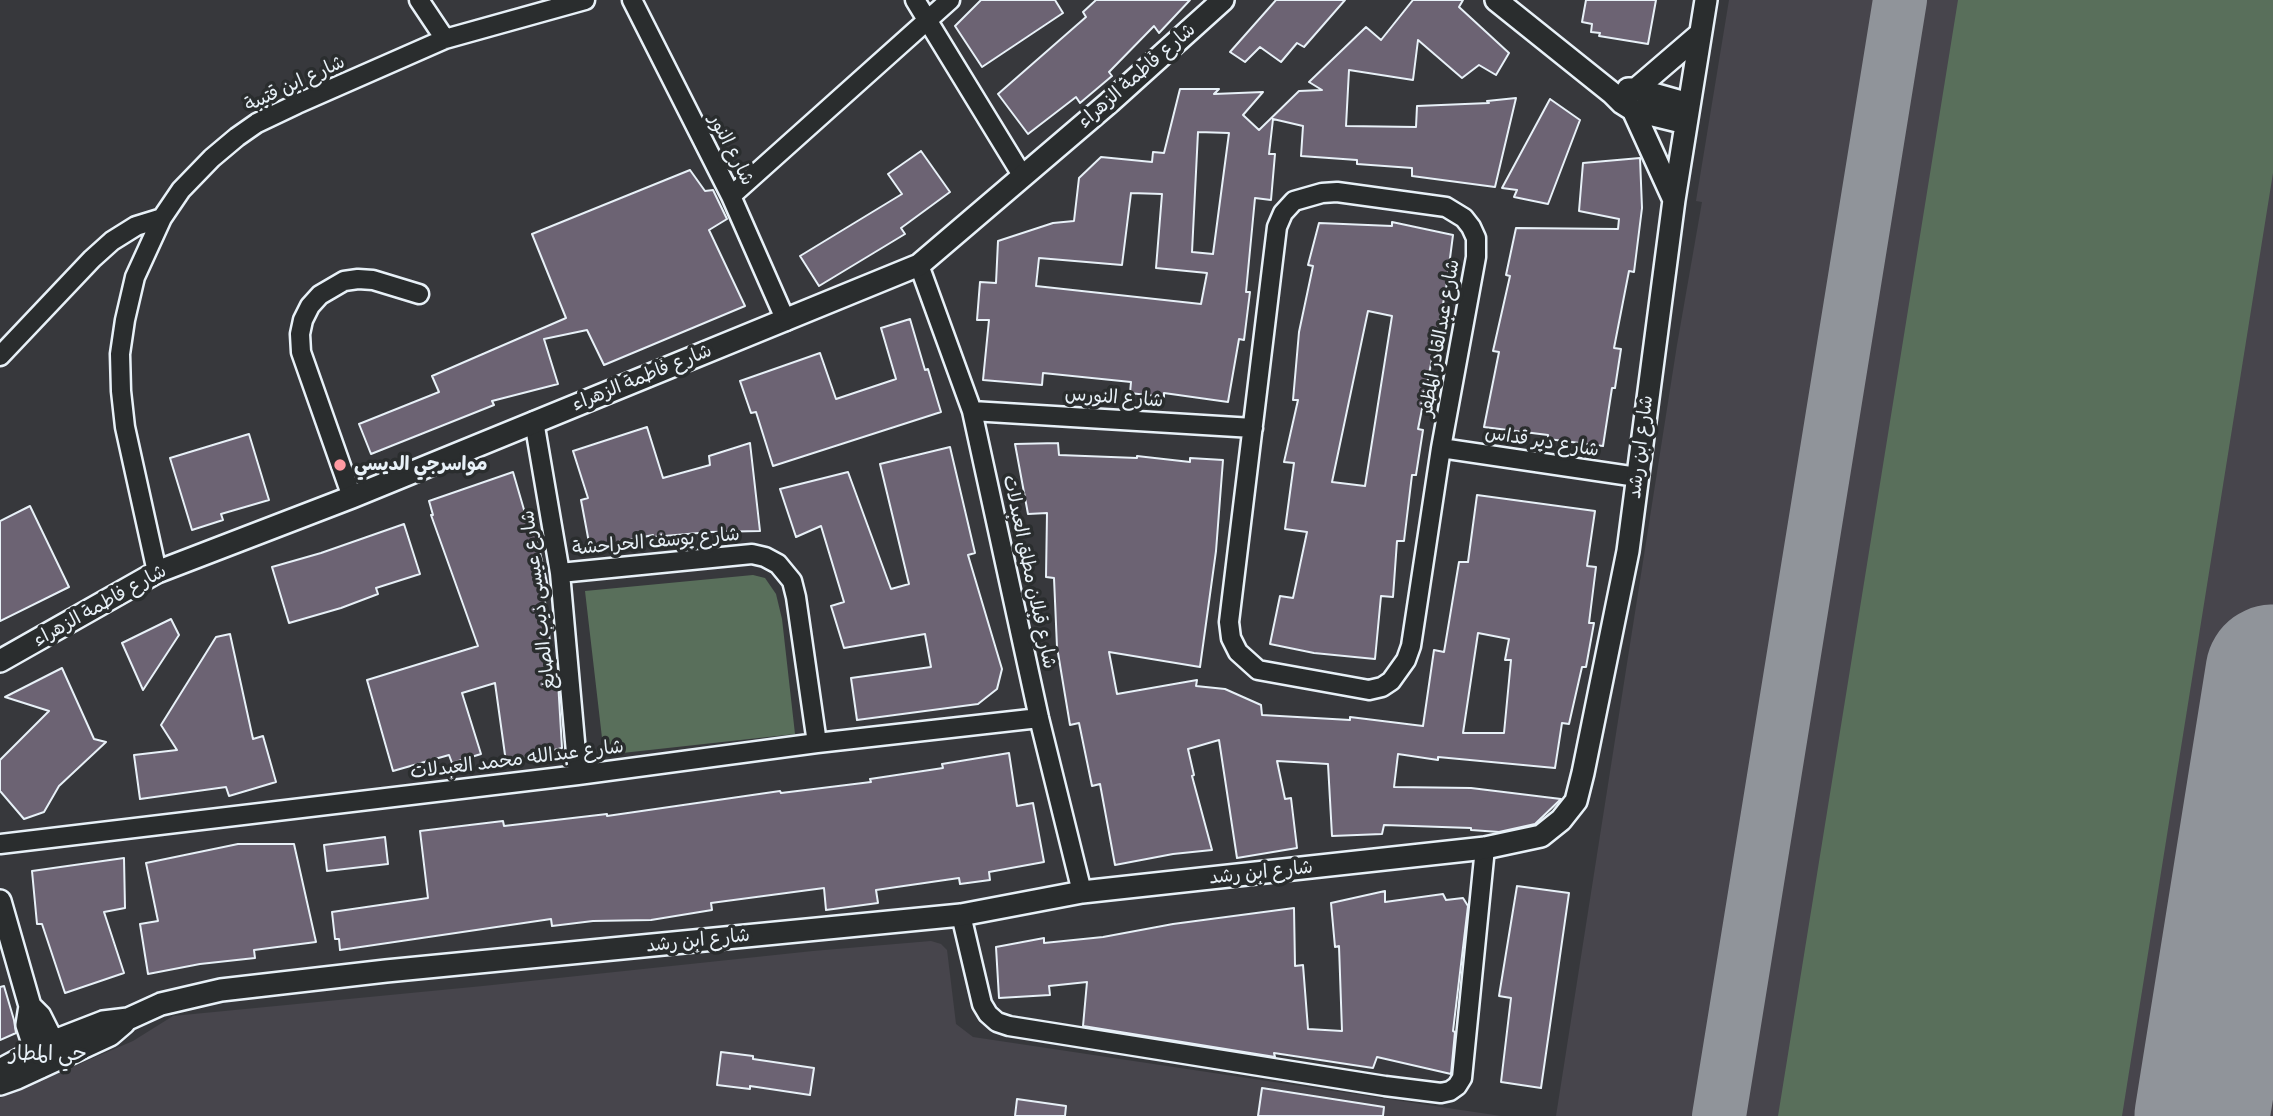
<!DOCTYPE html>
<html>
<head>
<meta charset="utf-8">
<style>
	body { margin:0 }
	canvas { display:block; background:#37383c }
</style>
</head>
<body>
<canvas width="2273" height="1116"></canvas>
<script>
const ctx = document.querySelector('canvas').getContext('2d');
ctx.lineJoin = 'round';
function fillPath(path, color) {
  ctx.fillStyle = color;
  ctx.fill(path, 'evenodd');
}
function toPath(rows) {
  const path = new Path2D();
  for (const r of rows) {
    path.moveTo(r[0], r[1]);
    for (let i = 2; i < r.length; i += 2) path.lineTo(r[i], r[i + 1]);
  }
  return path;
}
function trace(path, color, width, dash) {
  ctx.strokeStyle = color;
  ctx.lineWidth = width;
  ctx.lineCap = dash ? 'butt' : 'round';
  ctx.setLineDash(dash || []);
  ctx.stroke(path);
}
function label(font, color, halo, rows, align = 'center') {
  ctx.font = font + ' "Patrick Hand","Playpen Sans Arabic",sans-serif';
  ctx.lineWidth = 7;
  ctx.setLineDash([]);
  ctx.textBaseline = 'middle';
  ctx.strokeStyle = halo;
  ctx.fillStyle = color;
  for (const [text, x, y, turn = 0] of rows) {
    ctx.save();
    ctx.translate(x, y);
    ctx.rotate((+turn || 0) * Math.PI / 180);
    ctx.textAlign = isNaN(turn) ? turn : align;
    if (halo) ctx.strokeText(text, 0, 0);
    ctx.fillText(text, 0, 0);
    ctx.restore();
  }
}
const built = toPath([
	[1729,0,2273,0,2273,1116,1556,1116,1677,345,1702,202,1696,201],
	[931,941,941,944,947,950,956,1024,973,1037,1501,1116,0,1116,0,1098,133,1041,173,1016,483,986,813,951]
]);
const green = toPath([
	[1958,0,2273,0,2273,173,2122,1116,1778,1116],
	[753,575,765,578,776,594,782,619,795,734,604,755,585,591]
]);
const taxiway = toPath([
	[1719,1116,1900,0]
]);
const runway = toPath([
	[2202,1116,2273,672]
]);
const building = toPath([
	[981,0,1055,0,1063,13,982,67,955,26,981,0],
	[1096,0,1190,0,1159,33,1154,26,1109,72,1112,76,1080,103,1076,97,1028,134,998,94,1086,17,1083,12,1096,0],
	[1276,0,1345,0,1304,47,1297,43,1281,62,1260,47,1245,62,1230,52,1276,0],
	[1413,0,1463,0,1459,7,1509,53,1496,75,1479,65,1462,78,1418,40,1413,80,1349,70,1346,126,1416,127,1417,106,1489,103,1487,101,1516,98,1495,187,1412,176,1412,168,1357,164,1357,160,1301,156,1303,126,1273,119,1269,154,1275,154,1271,200,1255,198,1246,292,1250,292,1244,340,1239,339,1228,402,1164,393,1164,397,1130,393,1131,382,1043,373,1042,385,983,380,989,320,977,320,980,282,996,283,998,241,1053,223,1074,221,1079,178,1101,157,1152,162,1153,152,1164,153,1180,89,1219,89,1214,94,1263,92,1243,115,1259,130,1299,91,1322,90,1309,82,1366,27,1381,40,1413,0],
	[1198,132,1229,133,1213,254,1192,252,1198,132],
	[1131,193,1162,194,1156,268,1207,273,1201,304,1036,286,1039,258,1122,265,1131,193],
	[1586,0,1656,0,1648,44,1599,36,1600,33,1591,32,1592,24,1582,22,1586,0],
	[1550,99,1580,120,1548,204,1514,197,1517,190,1502,188,1550,99],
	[921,151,950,192,901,228,905,234,819,286,800,256,902,194,888,174,921,151],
	[1640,158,1642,208,1634,272,1629,271,1614,348,1621,349,1615,388,1612,388,1603,446,1548,439,1548,435,1484,427,1499,352,1493,351,1510,276,1506,275,1516,228,1618,229,1619,219,1579,211,1583,163,1640,158],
	[690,170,705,191,713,190,727,219,709,230,745,306,604,365,587,330,544,339,558,384,492,401,494,405,371,454,359,424,439,392,432,376,566,318,532,234,690,170],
	[1392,222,1453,235,1446,289,1418,429,1423,430,1416,475,1412,475,1404,541,1397,541,1393,597,1381,596,1375,659,1314,653,1270,644,1280,596,1293,598,1307,532,1285,529,1294,463,1284,462,1298,400,1293,400,1299,332,1313,266,1308,265,1319,223,1392,226,1392,222],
	[1368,311,1392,316,1365,486,1332,482,1368,311],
	[910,319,925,370,928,369,941,412,773,466,756,412,751,413,740,381,820,353,836,399,896,379,881,328,910,319],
	[647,427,663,478,710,465,709,456,750,443,760,531,710,532,653,537,653,535,590,548,581,500,588,498,573,451,647,427],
	[249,434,269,500,221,514,223,520,192,530,170,458,249,434],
	[1058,443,1059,455,1137,458,1137,456,1190,462,1190,458,1223,460,1216,551,1200,667,1109,652,1117,694,1197,680,1196,686,1225,689,1261,705,1262,715,1350,720,1350,717,1423,726,1434,650,1444,652,1459,562,1468,562,1477,495,1595,511,1587,566,1596,567,1589,623,1594,623,1586,667,1582,667,1569,724,1562,723,1555,768,1438,757,1438,760,1398,754,1394,787,1471,788,1561,799,1535,824,1499,832,1471,830,1471,828,1384,825,1382,834,1332,836,1328,764,1277,761,1285,799,1291,798,1297,848,1237,858,1219,740,1188,749,1194,775,1192,776,1212,850,1173,854,1115,865,1100,784,1092,786,1079,723,1070,725,1057,647,1054,578,1046,577,1047,513,1028,514,1015,444,1058,443],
	[1478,633,1509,639,1505,660,1511,660,1504,733,1463,733,1478,633],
	[950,447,975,553,968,555,1002,669,997,689,978,704,857,720,851,678,931,667,925,634,844,648,831,606,844,602,821,526,796,537,780,489,848,472,891,589,909,584,880,464,950,447],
	[513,472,527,520,532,518,549,591,544,593,555,682,558,681,562,748,506,762,495,683,462,693,481,754,452,763,449,755,393,771,367,680,478,646,431,515,433,515,429,501,513,472],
	[30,506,69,587,0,621,0,521,30,506],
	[404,524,420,574,376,588,378,594,341,608,289,623,272,567,321,553,404,524],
	[171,619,179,635,143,690,122,643,171,619],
	[230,634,253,739,263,736,276,782,229,796,226,787,140,799,134,755,177,750,161,725,216,637,230,634],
	[62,668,94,739,106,742,59,786,44,812,24,819,0,791,0,760,49,711,5,697,62,668],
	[1009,753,1017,806,1033,803,1044,862,989,872,990,880,960,884,959,878,876,890,878,903,826,910,824,888,711,903,712,910,651,920,593,921,552,926,551,919,340,950,339,939,335,939,332,912,428,898,420,831,503,821,504,826,607,814,607,816,780,791,781,793,871,782,870,779,943,768,942,764,1009,753],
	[385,837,388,864,327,871,324,845,385,837],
	[238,844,294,844,316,942,254,950,255,958,200,964,148,974,140,924,158,921,146,863,238,844],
	[124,858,125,908,104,912,124,973,65,993,42,924,37,924,32,871,124,858],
	[1517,886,1569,893,1541,1088,1501,1082,1511,998,1499,996,1517,886],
	[1385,891,1385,902,1443,894,1446,900,1463,898,1468,906,1453,1031,1455,1032,1451,1074,1377,1057,1373,1068,1274,1053,1275,1057,1083,1026,1087,982,1049,986,1050,995,999,998,996,947,1044,938,1044,943,1103,937,1173,924,1294,908,1295,966,1303,965,1308,1029,1342,1031,1339,946,1335,947,1331,903,1385,891],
	[4,986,14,1020,16,1033,0,1040,0,987,4,986],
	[721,1052,753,1056,753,1059,814,1068,810,1095,750,1086,750,1089,717,1085,721,1052],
	[1262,1088,1384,1107,1383,1116,1258,1116,1262,1088],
	[1017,1099,1066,1106,1065,1116,1015,1116,1017,1099]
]);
const minor = toPath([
	[419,0,445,39],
	[632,0,731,196,786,321],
	[915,0,1022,175],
	[1337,192,1446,207,1464,218,1471,227,1476,238,1476,257,1441,448,1411,646,1406,660,1391,681,1382,687,1369,690,1258,670,1238,652,1231,638,1229,622,1277,227,1283,213,1294,201,1322,193,1337,192],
	[731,196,950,0],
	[919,265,972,411,1039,718,1082,892],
	[0,356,92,259,112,241,136,226,162,218],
	[972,411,1253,428],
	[534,421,560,573,578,775],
	[1441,448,1637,477],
	[352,497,301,352,300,334,303,320,310,306,320,295,344,281,358,279,373,280,419,294],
	[157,572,125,427,121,391,120,354,125,320,135,277,162,218,181,190,212,158,237,137,257,123,297,104,445,39,585,0],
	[560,573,752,554,765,557,778,564,792,581,796,597,817,743],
	[0,844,578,775,817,743,1039,718],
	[961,915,982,1004,988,1014,997,1022,1009,1026,1385,1086,1441,1093,1450,1091,1457,1086,1462,1078,1485,848]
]);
const tertiary = toPath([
	[1496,0,1612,93,1622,103,1633,110,1686,123],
	[1628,89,1636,89,1689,104],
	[1636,89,1700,34],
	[1633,110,1674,200],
	[0,661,157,572,352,497,919,265,1111,101,1223,0],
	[0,901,30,1006,27,1025,41,1067],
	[30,1006,40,1016,59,1054],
	[0,1070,54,1041,103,1022,128,1019,161,1004,221,990,386,971,961,915,1082,892,1485,848,1541,836,1561,820,1576,801,1583,773,1628,551,1674,200,1706,0],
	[0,1084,17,1078,110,1035,124,1023]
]);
const markers = [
	[340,465,7,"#ff9aa2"]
];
const streetNames = [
	["شارع فاطمة الزهراء",1137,76,-41],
	["شارع ابن قتيبة",295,84,-25],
	["شارع النور",731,150,63],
	["شارع عبدالقادر المظفر",1440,338,-80],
	["شارع فاطمة الزهراء",642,378,-22],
	["شارع النورس",1114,398,4],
	["شارع دير قداس",1542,442,9],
	["شارع ابن رشد",1641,447,-83],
	["شارع يوسف الحراحشة",656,542,-5],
	["شارع قبلان مطلق العبدلات",1029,572,78],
	["شارع عيسى ذيب الصايغ",539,600,-97],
	["شارع فاطمة الزهراء",100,606,-29],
	["شارع عبدالله محمد العبدلات",517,760,-7],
	["شارع ابن رشد",1261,873,-6],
	["شارع ابن رشد",698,941,-6]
];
const poiNames = [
	["مواسرجي الديسي",354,465]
];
const neighbourhoodNames = [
	["حي المطار",48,1054]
];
fillPath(built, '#47454c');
fillPath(green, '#596f5b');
trace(taxiway, '#90949a', 54);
trace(runway, '#90949a', 135);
fillPath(building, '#6c6373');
trace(building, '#e8f1f8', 2);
trace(minor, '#e8f1f8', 23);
trace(tertiary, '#e8f1f8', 26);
trace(minor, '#2a2d2e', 18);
trace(tertiary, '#2a2d2e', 21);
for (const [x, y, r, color] of markers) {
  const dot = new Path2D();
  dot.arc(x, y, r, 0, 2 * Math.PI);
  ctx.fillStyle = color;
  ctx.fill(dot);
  trace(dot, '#2a2d2e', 2.5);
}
label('19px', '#e8f1f8', '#2a2d2e', streetNames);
label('bold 19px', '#e8f1f8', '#2a2d2e', poiNames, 'left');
label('21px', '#e8f1f8', '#2a2d2e', neighbourhoodNames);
</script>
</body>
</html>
